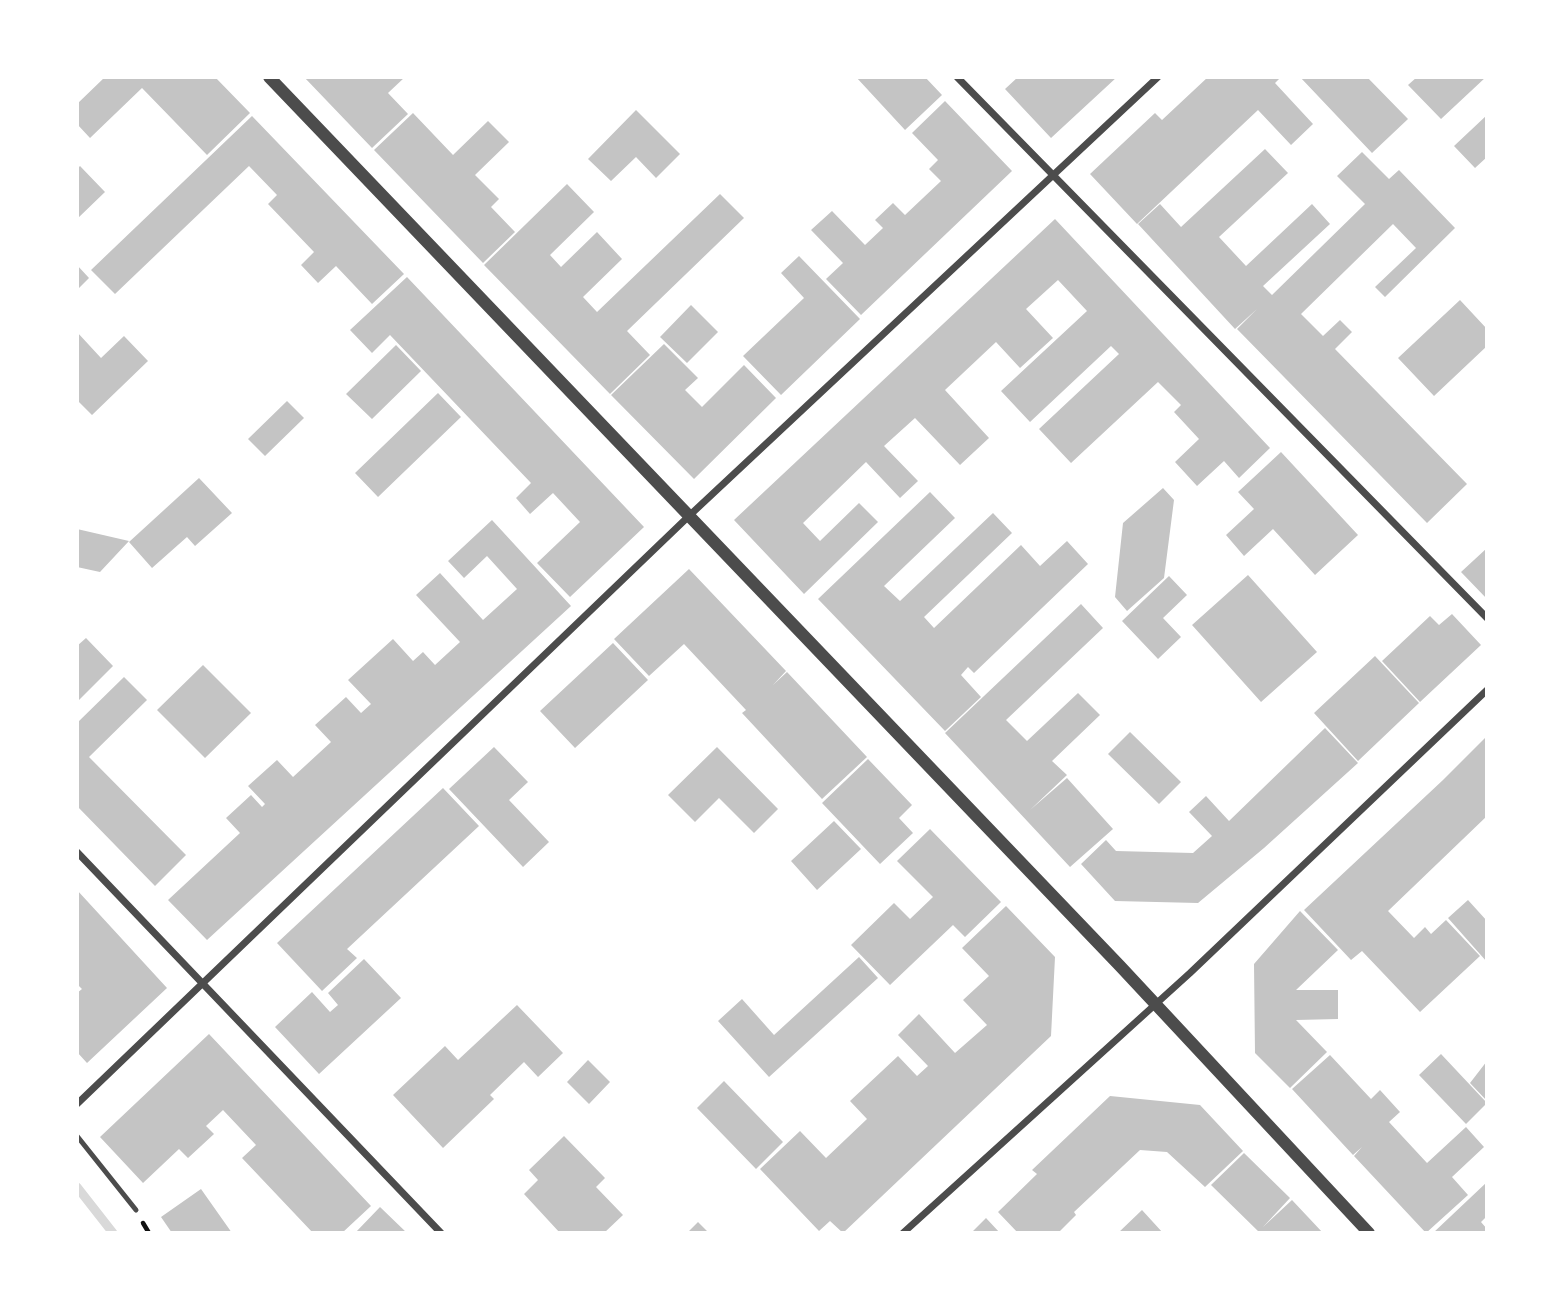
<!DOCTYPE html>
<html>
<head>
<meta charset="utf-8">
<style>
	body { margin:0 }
	#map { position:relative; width:1564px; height:1310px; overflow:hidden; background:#fff; font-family:Literata,serif }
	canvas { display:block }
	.frame { position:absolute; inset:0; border:79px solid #fff; pointer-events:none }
</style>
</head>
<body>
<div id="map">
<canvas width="1564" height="1310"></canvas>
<div class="frame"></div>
</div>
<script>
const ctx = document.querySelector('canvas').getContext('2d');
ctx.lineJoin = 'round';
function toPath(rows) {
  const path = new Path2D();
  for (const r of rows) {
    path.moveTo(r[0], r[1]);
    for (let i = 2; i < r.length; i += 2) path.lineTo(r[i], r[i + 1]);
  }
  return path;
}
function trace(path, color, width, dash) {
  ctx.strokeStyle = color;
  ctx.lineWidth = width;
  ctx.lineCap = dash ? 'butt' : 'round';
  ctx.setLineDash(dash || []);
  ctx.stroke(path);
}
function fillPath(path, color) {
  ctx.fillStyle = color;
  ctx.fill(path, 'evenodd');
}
const stream = toPath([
	[77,1187,113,1233]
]);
const building = toPath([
	[105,77,215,77,250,113,207,155,142,88,90,138,77,124,77,104],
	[304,77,405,77,388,93,408,114,372,148],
	[856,77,925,77,942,95,905,130],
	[1018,77,1117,77,1051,138,1005,89],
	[1208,77,1281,77,1275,83,1313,124,1291,145,1258,110,1137,224,1090,174,1155,113,1162,120],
	[1300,77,1367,77,1408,119,1372,153],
	[1417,77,1486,77,1441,119,1408,85],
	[945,101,1012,171,861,315,826,279,843,263,811,230,832,211,865,245,883,228,875,220,893,203,905,215,941,181,929,169,938,160,912,133],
	[636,110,680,154,656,178,636,157,611,181,588,159],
	[413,113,453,155,488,121,509,142,475,175,499,199,491,207,515,232,483,263,374,150],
	[1487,115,1487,157,1475,168,1454,146],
	[252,116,404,274,372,304,336,266,318,283,301,265,314,252,268,204,277,195,249,166,115,294,91,270],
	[1265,149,1288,173,1219,237,1246,266,1312,204,1330,224,1263,286,1272,295,1365,204,1337,176,1362,152,1389,179,1399,170,1455,228,1385,297,1375,287,1416,248,1393,224,1301,314,1323,336,1340,320,1352,332,1335,349,1467,484,1427,523,1237,329,1257,309,1235,329,1138,224,1160,204,1181,227],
	[80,166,105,192,77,219,77,169],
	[567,184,594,212,550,255,561,267,597,232,622,259,583,297,597,312,720,194,744,218,627,331,650,355,610,394,484,265],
	[1055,219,1270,448,1239,478,1224,461,1197,486,1175,462,1199,439,1174,412,1181,405,1158,382,1071,463,1039,429,1119,354,1111,346,1030,422,1001,391,1087,311,1058,280,1026,309,1053,338,1020,368,996,342,945,390,989,438,960,465,915,418,884,446,918,481,900,498,866,462,803,523,820,541,859,503,878,522,804,594,734,520],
	[799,256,860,319,781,395,743,356,804,298,781,273],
	[77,265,89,278,77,290],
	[407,277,644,527,570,597,537,563,580,522,553,493,530,514,516,498,531,483,390,335,372,353,350,330],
	[1460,300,1487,329,1487,346,1434,396,1398,358],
	[691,305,718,332,687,363,660,337],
	[77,332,101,358,124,336,148,361,92,415,77,400],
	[664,344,698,378,685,390,702,407,744,365,776,398,694,479,611,395],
	[396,345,421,371,372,419,346,394],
	[438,393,461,417,378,497,355,473],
	[287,401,304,418,265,456,248,439],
	[1281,452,1358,535,1315,575,1273,529,1244,556,1226,535,1254,509,1238,492],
	[199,478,232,513,195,546,187,537,152,568,129,542],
	[1163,488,1174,500,1164,578,1127,611,1115,597,1123,523],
	[930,492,955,518,884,586,900,601,993,513,1012,533,924,617,934,628,1021,545,1040,566,1067,541,1088,564,974,673,968,667,961,675,981,697,945,731,818,599],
	[492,520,571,606,207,940,168,900,240,833,226,818,251,795,262,807,265,804,248,786,277,760,293,777,331,742,315,725,346,697,361,713,371,704,348,680,393,639,413,661,423,652,435,665,460,642,416,595,440,573,483,620,517,589,487,556,464,578,448,561],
	[77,529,129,541,100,572,77,567],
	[1487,548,1487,599,1461,572],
	[689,569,786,671,773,685,787,672,867,757,822,799,742,713,746,710,684,644,649,676,614,639],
	[1248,575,1317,652,1261,702,1192,625],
	[1169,576,1187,595,1163,618,1181,637,1158,659,1122,621],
	[1081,604,1103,628,1006,720,1027,741,1078,693,1100,715,1052,761,1067,775,1030,810,1067,778,1113,829,1070,867,945,733],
	[1452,614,1481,645,1420,702,1382,661,1430,616,1439,625],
	[86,638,113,666,77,702,77,646],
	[613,643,648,680,575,748,540,711],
	[1375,656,1419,703,1358,761,1314,713],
	[203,665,251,713,205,758,157,710],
	[124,677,147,700,89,757,186,855,155,886,77,806,77,723],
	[1325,728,1358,763,1264,848,1198,903,1115,901,1081,864,1106,840,1116,851,1193,853,1212,836,1189,812,1206,796,1229,821],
	[1130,732,1181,782,1159,804,1108,754],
	[1487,736,1487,816,1388,911,1414,938,1425,927,1431,934,1446,920,1480,956,1420,1012,1362,951,1351,960,1304,910,1443,780],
	[494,747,528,782,509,800,549,842,523,867,449,789],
	[717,747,778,809,754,833,719,798,695,822,668,795],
	[868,759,912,805,899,818,913,833,880,864,822,803],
	[443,788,479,826,347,949,357,958,322,991,277,943],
	[834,821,861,849,817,890,791,861],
	[930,829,1001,902,965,937,953,925,890,985,851,945,894,903,910,919,933,897,897,861],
	[77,890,167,988,87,1063,77,1052,77,993,82,989,77,984],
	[1468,900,1487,921,1487,962,1448,918],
	[1006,906,1055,957,1051,1036,843,1233,830,1221,819,1231,760,1169,800,1131,826,1158,867,1119,850,1101,898,1056,917,1076,928,1066,898,1035,919,1014,955,1053,987,1025,963,1000,989,976,962,948],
	[1300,911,1338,950,1296,990,1338,990,1338,1019,1296,1020,1327,1052,1290,1088,1255,1053,1254,964],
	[859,957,878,978,769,1077,718,1021,742,999,774,1035],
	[364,959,401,998,319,1074,275,1027,312,992,330,1012,338,1005,328,993],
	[517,1005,563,1053,538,1077,524,1062,490,1095,494,1099,443,1148,393,1095,445,1046,458,1060],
	[209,1034,371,1206,342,1233,313,1233,242,1158,256,1145,223,1110,206,1126,214,1134,188,1158,179,1149,143,1183,100,1137],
	[1441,1054,1487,1103,1466,1124,1419,1075],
	[1330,1055,1371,1099,1380,1090,1400,1112,1389,1122,1427,1163,1466,1127,1484,1147,1452,1177,1468,1195,1426,1233,1354,1156,1362,1147,1353,1155,1292,1089],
	[588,1060,610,1082,589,1104,567,1082],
	[1487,1061,1487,1101,1470,1083],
	[724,1081,783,1142,756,1169,697,1108],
	[1110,1096,1200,1105,1243,1151,1205,1187,1167,1152,1140,1150,1074,1212,1076,1215,1058,1233,1018,1233,998,1212,1037,1174,1032,1170],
	[564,1136,605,1178,596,1187,623,1215,604,1233,560,1233,524,1194,538,1180,529,1170],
	[1244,1153,1290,1198,1263,1227,1292,1200,1323,1233,1260,1233,1211,1185],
	[1487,1182,1487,1216,1481,1222,1487,1229,1487,1233,1433,1233],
	[201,1189,232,1233,172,1233,161,1217],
	[380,1207,407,1233,355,1233],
	[1142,1210,1163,1233,1118,1233],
	[986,1218,1000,1233,971,1233],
	[698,1222,709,1233,687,1233]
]);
const path = toPath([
	[143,1223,149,1233]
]);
const service = toPath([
	[77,1136,136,1210]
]);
const minor = toPath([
	[957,77,1487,618],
	[77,852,441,1233],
	[77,1104,690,515,1158,77],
	[903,1233,1190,973,1487,690]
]);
const tertiary = toPath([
	[269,77,1120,966,1369,1233]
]);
trace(stream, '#d9d9d9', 9);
fillPath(building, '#c4c4c4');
trace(path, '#111', 4.5);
trace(service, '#4c4c4c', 5);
trace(minor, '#4c4c4c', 7);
trace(tertiary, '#4c4c4c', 12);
</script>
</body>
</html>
